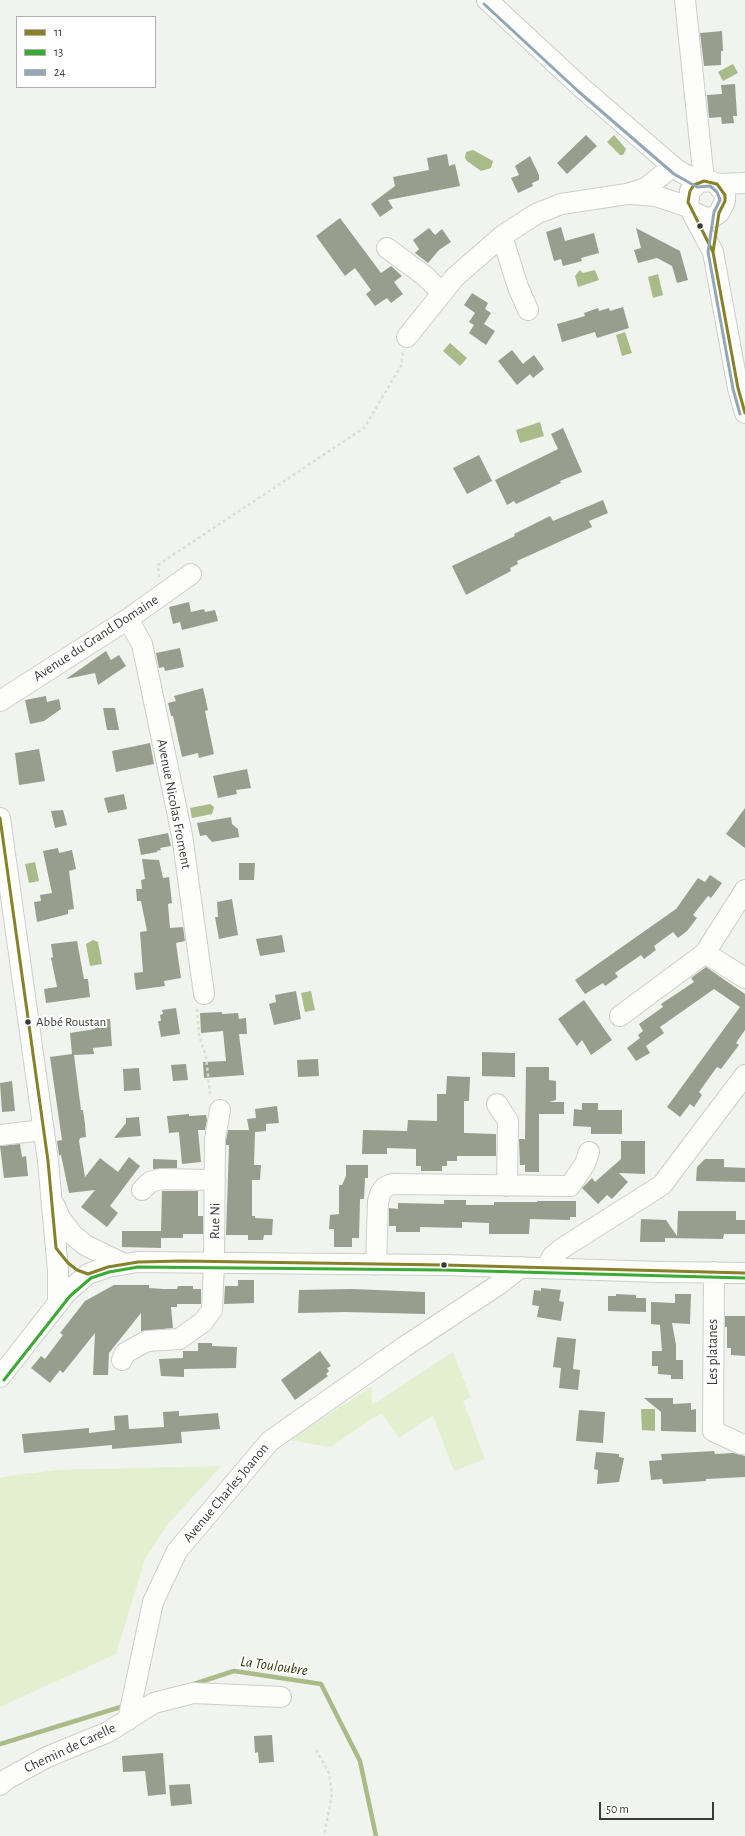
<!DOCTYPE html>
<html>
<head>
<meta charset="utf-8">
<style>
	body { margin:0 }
	#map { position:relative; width:745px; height:1836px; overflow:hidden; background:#f1f3ee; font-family:"Alegreya Sans",sans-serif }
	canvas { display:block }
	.legend { position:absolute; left:16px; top:16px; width:140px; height:72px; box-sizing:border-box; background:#fff; border:1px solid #b0b1af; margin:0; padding:5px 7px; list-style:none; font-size:12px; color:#3a3b38 }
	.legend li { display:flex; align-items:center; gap:8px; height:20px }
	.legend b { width:20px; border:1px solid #b0b1af }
	.scale { position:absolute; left:599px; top:1802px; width:115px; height:18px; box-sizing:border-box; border:2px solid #3a3b38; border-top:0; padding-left:5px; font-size:12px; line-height:14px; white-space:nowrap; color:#3a3b38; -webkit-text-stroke:3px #fff; paint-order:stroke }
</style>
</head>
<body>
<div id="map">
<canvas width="745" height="1836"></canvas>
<ul class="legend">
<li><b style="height:5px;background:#87812a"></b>11</li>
<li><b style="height:5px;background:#3aaa35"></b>13</li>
<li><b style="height:5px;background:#92a8b4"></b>24</li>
</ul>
<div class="scale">50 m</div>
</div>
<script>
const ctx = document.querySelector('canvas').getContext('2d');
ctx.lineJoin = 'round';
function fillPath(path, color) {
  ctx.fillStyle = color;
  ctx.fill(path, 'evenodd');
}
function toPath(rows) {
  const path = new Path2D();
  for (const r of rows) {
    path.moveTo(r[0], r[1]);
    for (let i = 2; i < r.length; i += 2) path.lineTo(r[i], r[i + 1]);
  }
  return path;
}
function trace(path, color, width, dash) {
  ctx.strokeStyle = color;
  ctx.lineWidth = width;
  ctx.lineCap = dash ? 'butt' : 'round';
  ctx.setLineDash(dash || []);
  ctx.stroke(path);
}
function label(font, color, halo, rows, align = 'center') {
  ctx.font = font + ' "Alegreya Sans",sans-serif';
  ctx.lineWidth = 4;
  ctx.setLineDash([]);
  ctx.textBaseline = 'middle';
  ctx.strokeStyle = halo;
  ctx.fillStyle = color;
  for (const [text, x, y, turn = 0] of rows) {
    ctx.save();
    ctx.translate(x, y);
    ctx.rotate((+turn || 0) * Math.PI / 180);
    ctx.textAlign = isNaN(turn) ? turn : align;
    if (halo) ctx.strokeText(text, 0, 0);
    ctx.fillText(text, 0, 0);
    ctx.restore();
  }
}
const green = toPath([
	[453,1352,471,1398,463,1401,485,1459,454,1471,433,1416,399,1438,382,1414,373,1418,331,1447,289,1440,371,1387,372,1405],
	[221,1466,168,1524,145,1559,116,1654,0,1707,0,1478,15,1475,58,1470]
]);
const water = toPath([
	[733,64,738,73,723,81,718,72],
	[614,135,626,149,623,155,620,155,607,142],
	[473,150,493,161,491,168,481,171,467,161,465,158,466,152],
	[580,270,583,273,595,270,599,280,578,287,575,276],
	[658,274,663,295,653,298,648,277],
	[625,332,632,353,622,356,616,335],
	[450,343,467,358,460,366,443,351],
	[540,422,544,436,520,443,516,430],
	[210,804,214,807,212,814,192,818,190,808],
	[35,862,39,881,29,883,25,864],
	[93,940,98,942,102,964,90,966,86,944],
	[311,991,315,1010,305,1012,301,993],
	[641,1409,655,1409,655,1431,642,1430]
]);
const stream = toPath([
	[191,1685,234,1671,321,1684,360,1761,376,1836],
	[0,1744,127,1705]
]);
const building = toPath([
	[722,31,723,51,721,51,721,65,704,66,700,33],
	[735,84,737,116,733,116,734,123,722,124,721,117,709,118,707,95,722,94,721,85],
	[586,135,597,146,567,174,557,163],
	[447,154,449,166,455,164,460,186,388,200,393,208,380,217,371,204,395,186,393,177,429,170,427,158],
	[530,156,539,175,539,180,532,183,533,186,518,193,511,178,519,175,515,166],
	[340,218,381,273,391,266,402,276,394,282,403,294,391,303,387,298,375,306,366,294,371,290,355,268,345,276,316,236],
	[561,227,565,241,594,233,599,253,581,258,582,261,563,266,561,259,554,261,546,232],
	[429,228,435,235,442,229,451,242,439,250,428,263,415,253,419,249,413,240],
	[636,228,680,251,688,280,677,283,672,266,657,258,638,263,634,250,641,248],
	[472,293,488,303,485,309,491,313,484,324,495,331,486,345,469,333,474,325,469,322,475,313,464,305],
	[623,307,629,328,597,338,595,332,562,342,557,324,585,316,584,313,598,308,599,311,609,308,610,311],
	[512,350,523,364,534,355,544,369,533,378,530,374,517,385,498,361],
	[563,428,582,472,560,481,561,483,516,504,514,501,507,505,495,480,558,449,551,434],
	[479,455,492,481,467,494,453,468],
	[603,500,608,513,589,521,592,527,517,561,518,564,510,568,511,571,466,595,452,566,515,536,514,534,550,516,553,521],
	[189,602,191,612,204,609,205,612,215,610,218,621,182,630,180,622,173,624,169,607],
	[180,648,184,667,165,671,164,667,159,668,156,653],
	[106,651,111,660,119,655,126,666,98,685,95,673,66,679],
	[203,688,208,710,205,711,214,754,199,758,198,753,182,757,173,716,171,716,168,703,176,701,174,696],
	[46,696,47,702,59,699,61,709,44,721,30,724,25,700],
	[103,708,115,708,119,730,107,730],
	[150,743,154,764,116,772,112,751],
	[39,749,45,781,19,785,15,753],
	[247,769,251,788,236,790,237,794,218,798,213,776],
	[124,794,127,809,108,813,104,798],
	[745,808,745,848,726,834],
	[63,810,67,825,55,828,51,811],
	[231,817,232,824,238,829,239,837,212,842,206,835,200,836,197,823],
	[168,833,171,846,160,848,161,850,157,851,157,852,141,855,138,839],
	[58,848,59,853,72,850,76,869,69,871,74,909,68,910,68,914,37,922,34,902,41,901,40,895,52,893,43,851],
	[142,859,159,860,163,878,169,877,172,903,168,904,170,928,183,927,185,941,176,943,181,978,164,981,165,986,136,990,134,973,143,972,140,932,147,931,141,901,137,901,136,889,142,889,141,880,145,879],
	[239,863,255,863,254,880,239,880],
	[710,875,722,883,711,898,708,896,693,915,697,918,687,931,678,938,673,932,654,946,656,950,644,959,641,955,615,973,618,977,605,986,603,983,585,994,575,980,676,909,698,878,705,882],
	[232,899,238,935,219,939,215,917,218,917,217,902],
	[282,935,285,952,260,956,256,939],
	[77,941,84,979,88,979,90,997,46,1003,44,989,57,987,51,958,53,957,51,944],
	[706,967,745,994,745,1030,736,1043,739,1045,721,1069,717,1067,699,1092,702,1095,694,1107,690,1104,680,1117,667,1107,740,1007,714,989,660,1027,664,1033,646,1046,650,1053,636,1061,627,1048,640,1038,638,1035,643,1031,639,1024,663,1007,661,1004,694,982,691,978],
	[296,991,301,1019,274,1025,269,1004,276,1002,275,995],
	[584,1000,612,1040,591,1055,582,1040,577,1046,558,1019],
	[176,1008,180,1034,161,1037,158,1021,161,1021,160,1015,163,1014,162,1010],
	[222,1012,222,1014,238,1013,239,1019,246,1018,247,1034,239,1034,244,1075,204,1078,203,1062,226,1061,223,1031,201,1033,200,1013],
	[110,1019,112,1046,93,1048,94,1054,74,1055,81,1110,83,1110,85,1124,86,1137,80,1138,79,1141,85,1177,100,1158,118,1172,129,1157,140,1166,110,1206,118,1213,107,1227,81,1207,95,1190,69,1193,61,1155,59,1155,57,1141,62,1140,50,1057,72,1054,70,1033,95,1029,95,1020],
	[482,1052,515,1053,515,1077,482,1076],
	[318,1059,319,1076,298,1077,297,1060],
	[186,1064,188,1080,173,1081,171,1065],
	[526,1067,549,1067,549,1080,556,1081,556,1100,549,1102,564,1102,564,1114,539,1114,539,1172,525,1172,525,1165,520,1165,519,1139,525,1139],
	[139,1068,141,1090,124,1091,123,1069],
	[447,1076,470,1077,469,1101,464,1101,464,1133,496,1134,496,1156,457,1156,457,1161,447,1161,447,1166,442,1166,442,1171,421,1171,421,1166,416,1166,416,1149,387,1148,387,1154,362,1154,363,1130,407,1131,408,1120,437,1121,437,1094,446,1094],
	[12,1081,15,1111,2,1112,0,1083],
	[582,1103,598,1103,598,1110,622,1110,622,1134,591,1134,591,1127,573,1126,574,1109,582,1110],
	[277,1106,279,1123,266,1124,266,1131,255,1132,254,1165,261,1165,260,1180,252,1180,252,1216,255,1216,255,1218,273,1219,272,1235,264,1235,263,1240,248,1240,248,1235,226,1235,229,1145,226,1145,226,1140,228,1130,249,1130,247,1119,256,1118,255,1109],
	[189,1114,189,1116,206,1115,207,1120,205,1130,198,1130,201,1162,182,1164,179,1132,169,1133,167,1116],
	[139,1117,141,1136,114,1138,126,1123,126,1118],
	[621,1141,645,1141,645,1174,619,1173,628,1182,612,1199,607,1195,598,1204,582,1188,592,1178,595,1182,621,1159],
	[20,1144,22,1157,26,1156,28,1176,4,1178,0,1146],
	[153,1159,177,1160,177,1168,153,1169],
	[705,1159,724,1159,724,1167,745,1168,745,1182,696,1181,697,1167],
	[346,1165,368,1165,368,1178,365,1178,364,1199,360,1199,359,1238,352,1238,352,1247,334,1247,334,1229,329,1229,330,1215,339,1214,339,1185,342,1185,346,1176],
	[162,1191,198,1191,198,1216,203,1216,203,1234,183,1234,183,1238,161,1238,161,1248,122,1247,122,1231,161,1231],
	[444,1200,466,1200,466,1205,494,1205,494,1202,537,1202,537,1201,576,1201,576,1217,570,1217,570,1220,530,1219,529,1234,489,1234,489,1223,462,1222,462,1228,420,1227,420,1232,396,1232,396,1226,389,1226,389,1208,398,1209,398,1203,444,1204],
	[678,1211,736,1211,736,1220,745,1220,745,1234,724,1234,723,1239,665,1238,665,1242,640,1242,641,1219,666,1220,677,1236],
	[238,1280,254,1280,254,1303,224,1304,225,1286,238,1286],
	[114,1285,149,1285,149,1288,163,1289,177,1289,178,1286,193,1286,193,1289,201,1289,201,1304,177,1304,177,1307,171,1307,173,1328,141,1331,141,1313,109,1353,108,1375,93,1375,95,1333,63,1373,60,1370,50,1383,31,1368,41,1356,45,1359,63,1335,60,1333,85,1301],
	[541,1288,561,1290,559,1301,564,1302,561,1321,537,1317,539,1306,532,1305,534,1290,541,1291],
	[352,1289,425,1292,425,1314,346,1312,298,1313,299,1290],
	[616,1294,636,1295,636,1298,646,1298,646,1312,608,1311,608,1296,616,1296],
	[675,1294,691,1294,690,1324,672,1323,676,1345,676,1360,683,1360,683,1379,671,1379,671,1375,658,1374,658,1366,652,1366,652,1351,662,1351,660,1325,651,1324,651,1302,675,1303],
	[725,1316,745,1316,745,1356,731,1355,731,1348,727,1348,727,1327,725,1327],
	[557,1337,576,1339,573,1369,580,1370,578,1390,559,1388,561,1368,553,1367],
	[198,1343,212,1343,212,1346,237,1347,236,1368,184,1369,184,1377,161,1376,159,1359,183,1358,183,1351,198,1351],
	[320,1351,331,1366,327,1368,329,1371,326,1374,328,1376,295,1400,281,1380],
	[644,1398,673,1398,673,1404,691,1403,691,1410,696,1409,696,1432,661,1431,661,1412],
	[579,1410,605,1412,603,1443,576,1441],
	[179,1411,179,1416,218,1413,220,1429,181,1432,182,1443,112,1449,112,1445,24,1453,22,1434,89,1428,89,1433,115,1430,114,1416,128,1415,129,1429,164,1427,163,1412],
	[714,1451,715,1454,733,1453,745,1456,745,1477,706,1479,706,1481,663,1484,662,1479,651,1480,649,1461,662,1460,661,1454],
	[596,1452,619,1454,619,1457,624,1458,619,1482,597,1484,598,1470,594,1469],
	[272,1735,274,1762,259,1763,258,1752,255,1753,254,1736],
	[163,1753,166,1794,148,1796,145,1771,123,1772,122,1756],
	[190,1784,192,1804,171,1806,169,1785]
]);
const path = toPath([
	[159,577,158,565,364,428,401,366,403,353],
	[197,1009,199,1035,206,1057,210,1094],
	[316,1750,329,1773,332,1794,324,1836]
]);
const minor = toPath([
	[487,0,582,88,677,170,699,182],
	[685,0,704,181],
	[717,184,745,183],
	[631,194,656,196,689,207],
	[693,212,706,218,713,217,719,213,725,201,725,195,717,184,711,181,699,182,690,191,688,202,689,207,713,252,738,388,745,413],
	[502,236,518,287,528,310],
	[387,248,425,276,442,293],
	[407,337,455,277,502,236,536,214,561,204,627,194,646,188,673,166],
	[128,619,142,644,182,835,204,994],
	[0,701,128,619,191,574],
	[0,818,48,1161,58,1271,58,1303],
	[705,953,745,978],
	[620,1016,705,953,745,890],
	[497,1104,508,1121,507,1186],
	[0,1135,43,1130],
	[142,1190,150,1182,161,1179,215,1180],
	[55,1206,60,1218,73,1235,85,1245,124,1264],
	[376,1265,378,1201,381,1192,385,1187,392,1184,570,1186,585,1164,589,1152],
	[547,1268,552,1257,561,1249,662,1185,745,1075],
	[714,1272,713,1431,741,1444,745,1444],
	[122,1360,125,1353,147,1341,179,1339,203,1322,212,1310,214,1262,215,1139,220,1110],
	[0,1377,66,1293,88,1274,108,1267,138,1262,444,1265,661,1272,745,1273],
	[128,1720,153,1602,177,1551,270,1441,404,1347,498,1285,521,1267],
	[0,1785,7,1779,47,1757,108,1732,154,1703,193,1693,281,1697]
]);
const bus1 = toPath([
	[704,181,717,184,725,195,725,201,719,213,713,252,688,202,690,191,694,185,704,181],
	[713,252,738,388,745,413],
	[0,818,48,1161,56,1248,68,1263,77,1270,88,1274,108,1267,138,1262,182,1261,444,1265,745,1273]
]);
const bus2 = toPath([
	[4,1380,70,1296,91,1278,109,1272,138,1267,444,1270,745,1278]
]);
const bus3 = toPath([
	[484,4,579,92,674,174,697,187,710,186,717,192,720,200,714,212,708,252,733,389,740,414]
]);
const markers = [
	[700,226,3.5,"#3a3b38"],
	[28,1022,3.5,"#3a3b38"],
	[444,1265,3.5,"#3a3b38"]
];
const busNames = [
	["Abbé Roustan",36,1022]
];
const streetNames = [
	["Avenue du Grand Domaine",96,638,-33],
	["Avenue Nicolas Froment",174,804,79],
	["Rue Ni",215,1221,-89],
	["Les platanes",713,1352,-90],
	["Avenue Charles Joanon",226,1493,-50],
	["Chemin de Carelle",70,1748,-25]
];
const waterNames = [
	["La Touloubre",274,1666,8]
];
fillPath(green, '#e3f0cf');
fillPath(water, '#a9bb88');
trace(stream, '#a9bb88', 4.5);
fillPath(building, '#989e8e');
trace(minor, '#cdcecb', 22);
trace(path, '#dcdcdb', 2.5, [3, 3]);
trace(minor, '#fdfdfc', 20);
trace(bus1, '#87812a', 3);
trace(bus2, '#3aaa35', 3);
trace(bus3, '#92a8b4', 3);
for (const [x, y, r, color] of markers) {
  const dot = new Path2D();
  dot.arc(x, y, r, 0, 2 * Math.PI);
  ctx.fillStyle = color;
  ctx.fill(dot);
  trace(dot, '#fff', 1.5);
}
label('13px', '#3a3b38', '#fff', busNames, 'left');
label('14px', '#3a3b38', '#fff', streetNames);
label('italic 15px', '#2b3a04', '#fff', waterNames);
</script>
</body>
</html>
